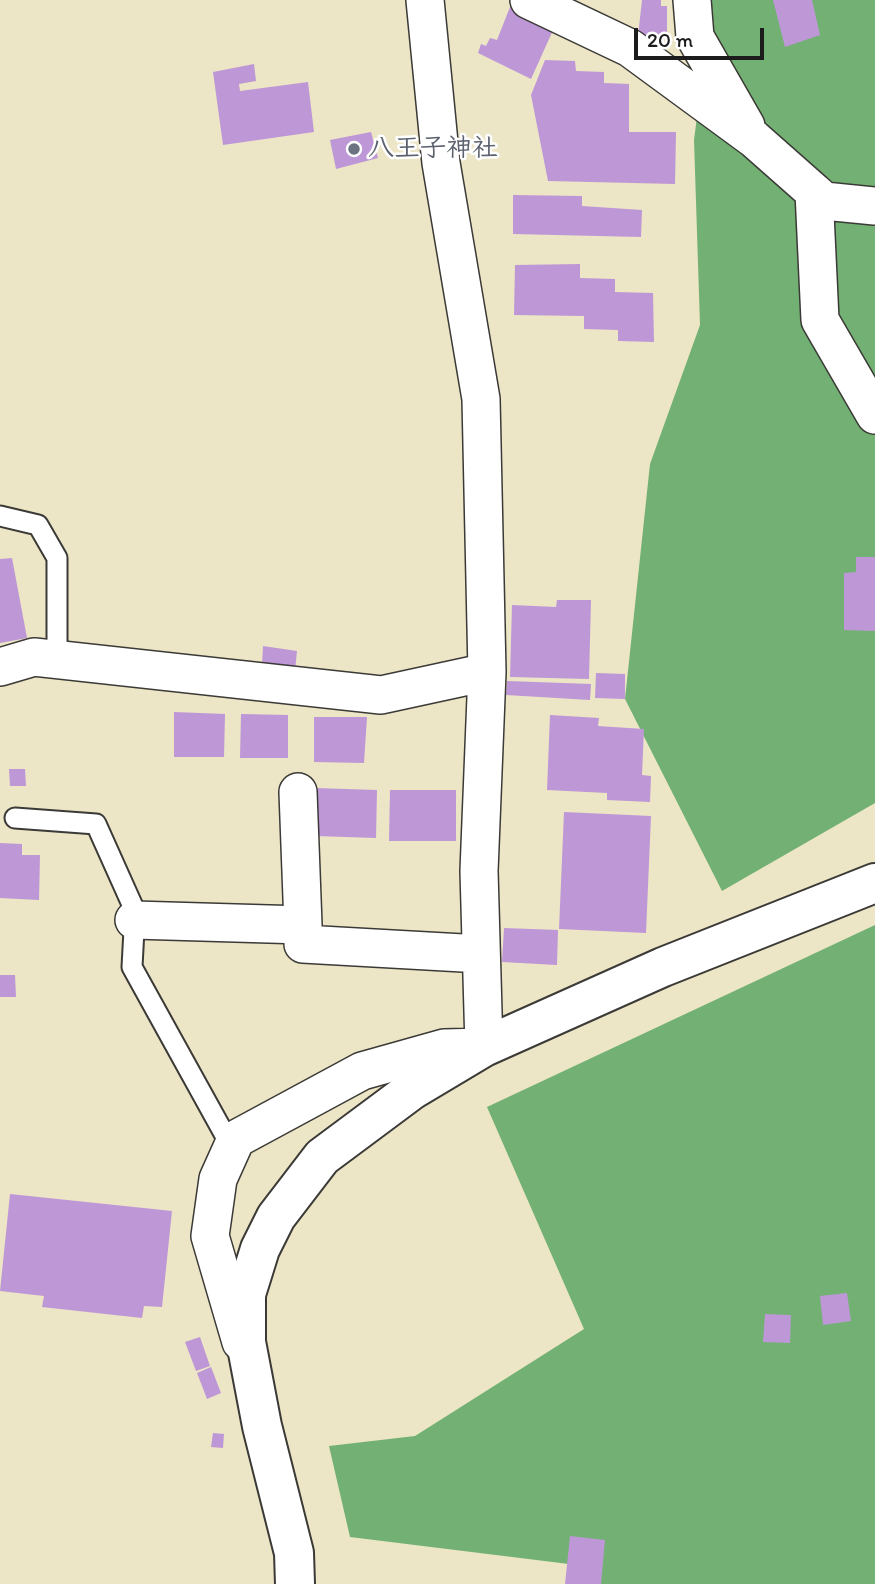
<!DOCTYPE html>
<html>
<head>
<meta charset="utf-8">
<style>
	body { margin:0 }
	#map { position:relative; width:875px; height:1584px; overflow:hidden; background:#ece5c6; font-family:Itim,sans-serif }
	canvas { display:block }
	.scale { position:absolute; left:634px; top:28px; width:130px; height:32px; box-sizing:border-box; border:4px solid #1c1c1c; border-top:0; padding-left:9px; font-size:21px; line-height:24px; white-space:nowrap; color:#1c1c1c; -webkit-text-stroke:5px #fff; paint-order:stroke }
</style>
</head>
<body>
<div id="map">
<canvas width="875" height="1584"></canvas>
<div class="scale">20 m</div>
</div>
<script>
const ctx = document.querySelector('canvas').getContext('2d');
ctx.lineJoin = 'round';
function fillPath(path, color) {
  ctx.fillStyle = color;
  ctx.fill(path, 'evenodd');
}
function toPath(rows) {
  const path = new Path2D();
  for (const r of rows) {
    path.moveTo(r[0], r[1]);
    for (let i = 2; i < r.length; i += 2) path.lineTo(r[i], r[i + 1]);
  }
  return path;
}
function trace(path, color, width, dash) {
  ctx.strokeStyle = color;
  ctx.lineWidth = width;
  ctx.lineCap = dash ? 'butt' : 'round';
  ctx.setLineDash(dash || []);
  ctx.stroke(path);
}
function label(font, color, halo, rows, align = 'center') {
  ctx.font = font + ' Itim,"Klee One",sans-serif';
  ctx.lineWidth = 5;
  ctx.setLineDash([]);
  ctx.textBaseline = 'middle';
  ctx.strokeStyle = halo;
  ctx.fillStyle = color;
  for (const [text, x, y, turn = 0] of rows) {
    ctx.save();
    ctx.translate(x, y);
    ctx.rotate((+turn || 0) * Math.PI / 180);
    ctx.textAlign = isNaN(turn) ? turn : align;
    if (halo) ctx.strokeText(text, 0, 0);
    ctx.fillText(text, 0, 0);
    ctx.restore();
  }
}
const forest = toPath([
	[712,0,875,0,875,803,722,891,625,699,650,464,700,325,694,140],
	[875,925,875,1584,583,1584,585,1566,350,1537,329,1446,415,1436,584,1329,487,1107]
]);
const building = toPath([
	[642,0,661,0,661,6,667,6,667,37,638,36],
	[773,0,812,0,820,35,785,47],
	[510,7,554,28,531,79,478,53,481,44,486,46,490,38,497,40],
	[545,60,575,61,576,71,604,72,604,83,629,84,629,132,676,132,675,184,548,181,531,95],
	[254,64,256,81,239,84,240,91,308,82,314,132,223,145,213,72],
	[371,132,378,158,336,169,330,140],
	[513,195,582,196,582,206,642,210,641,237,513,234],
	[580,264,580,278,615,279,615,292,653,293,654,342,618,341,618,330,584,329,584,316,514,315,515,265],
	[856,557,875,557,875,631,844,630,844,573,856,572],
	[12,558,27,638,0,643,0,559],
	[557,600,591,600,589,679,510,677,512,605,556,607],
	[263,646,297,651,295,671,262,666],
	[596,673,625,674,625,699,595,698],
	[507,681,591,684,590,700,506,695],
	[174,712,225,714,224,757,174,757],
	[241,714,288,715,288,758,240,758],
	[550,715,599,718,598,726,644,729,642,775,651,776,650,802,607,800,607,793,547,790],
	[314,717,367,717,364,763,314,762],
	[9,769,25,769,26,786,10,786],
	[315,788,377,790,376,838,315,836],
	[390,790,456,790,456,841,389,841],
	[564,812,651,816,646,933,559,929],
	[0,843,22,844,22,855,40,855,39,900,0,898],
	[504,928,558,930,557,965,502,962],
	[0,975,15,975,16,997,0,997],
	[10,1194,172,1211,162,1307,144,1306,142,1318,42,1307,44,1296,0,1291],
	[847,1293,851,1321,823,1325,820,1296],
	[765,1314,791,1315,790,1343,763,1342],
	[200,1337,210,1366,196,1371,185,1342],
	[211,1367,221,1393,207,1399,197,1373],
	[213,1433,224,1434,223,1448,211,1447],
	[570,1536,605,1540,601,1584,565,1584]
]);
const service = toPath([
	[0,516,38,525,57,558,57,659],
	[15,818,96,824,135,911,132,967,232,1148]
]);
const minor = toPath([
	[529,0,630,48,754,139,814,192,820,320,875,415],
	[692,0,695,37,746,126],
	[814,192,824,201,875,206],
	[0,667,34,657,381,695,487,672],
	[298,792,303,925],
	[134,920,303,925,303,944,481,954],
	[241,1342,210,1236,218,1179,236,1139,362,1071,444,1048,484,1047,479,871,487,672,481,399,441,163,425,0]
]);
const tertiary = toPath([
	[295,1584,294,1553,262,1426,246,1342,246,1294,260,1249,276,1217,322,1157,412,1090,484,1047,663,967,875,883]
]);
const markers = [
	[354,149,7,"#6b7280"]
];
const worshipNames = [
	["八王子神社",368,149]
];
fillPath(forest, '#72b173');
fillPath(building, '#be97d7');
trace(service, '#3b3a36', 23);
trace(minor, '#3b3a36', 40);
trace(tertiary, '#3b3a36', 42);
trace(service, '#fff', 19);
trace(minor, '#fff', 37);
trace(tertiary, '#fff', 38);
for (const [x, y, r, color] of markers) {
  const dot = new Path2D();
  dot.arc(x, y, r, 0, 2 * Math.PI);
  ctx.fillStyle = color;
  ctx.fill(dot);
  trace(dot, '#fff', 2.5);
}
label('bold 26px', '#5b616d', '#fff', worshipNames, 'left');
</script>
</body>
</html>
